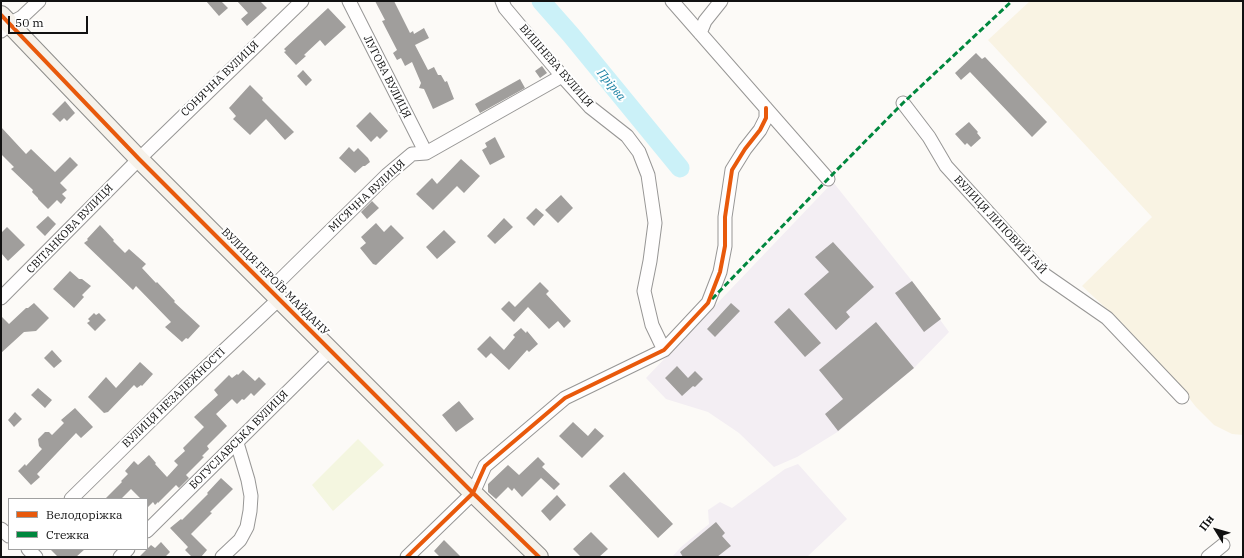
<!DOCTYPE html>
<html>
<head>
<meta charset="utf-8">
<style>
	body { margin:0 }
	#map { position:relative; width:1244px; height:558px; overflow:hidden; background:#fcfaf7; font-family:"IBM Plex Serif",serif }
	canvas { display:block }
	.frame { position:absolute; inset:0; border:2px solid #111; pointer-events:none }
	.legend { position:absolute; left:8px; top:498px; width:140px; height:52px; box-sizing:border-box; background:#fff; border:1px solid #a0a0a0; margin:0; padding:5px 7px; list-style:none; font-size:12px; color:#111 }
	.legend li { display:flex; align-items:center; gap:8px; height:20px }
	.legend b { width:20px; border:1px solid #a0a0a0 }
	.north { position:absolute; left:1196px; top:510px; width:40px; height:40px; -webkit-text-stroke:3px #fff; paint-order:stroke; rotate:307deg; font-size:11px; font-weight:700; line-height:16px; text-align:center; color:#111 }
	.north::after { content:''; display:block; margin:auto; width:14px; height:18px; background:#111; clip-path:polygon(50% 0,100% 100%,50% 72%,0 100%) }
	.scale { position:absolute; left:8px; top:16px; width:80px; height:18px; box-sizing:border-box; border:2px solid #111; border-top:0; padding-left:5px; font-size:12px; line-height:14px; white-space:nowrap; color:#111; -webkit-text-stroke:3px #fff; paint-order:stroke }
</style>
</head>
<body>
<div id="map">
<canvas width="1244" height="558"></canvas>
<div class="frame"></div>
<ul class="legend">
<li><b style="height:5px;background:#e8590c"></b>Велодоріжка</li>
<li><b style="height:5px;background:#00873e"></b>Стежка</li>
</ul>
<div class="north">Пн</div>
<div class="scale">50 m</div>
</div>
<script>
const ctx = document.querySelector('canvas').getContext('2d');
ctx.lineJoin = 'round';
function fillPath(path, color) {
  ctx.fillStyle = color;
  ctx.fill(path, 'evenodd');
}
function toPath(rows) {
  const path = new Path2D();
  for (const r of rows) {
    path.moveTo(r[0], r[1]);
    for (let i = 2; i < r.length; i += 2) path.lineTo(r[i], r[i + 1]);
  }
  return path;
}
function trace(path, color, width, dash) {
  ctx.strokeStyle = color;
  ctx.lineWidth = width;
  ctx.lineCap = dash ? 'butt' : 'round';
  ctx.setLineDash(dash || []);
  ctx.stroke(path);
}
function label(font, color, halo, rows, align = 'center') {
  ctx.font = font + ' "IBM Plex Serif",serif';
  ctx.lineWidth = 4;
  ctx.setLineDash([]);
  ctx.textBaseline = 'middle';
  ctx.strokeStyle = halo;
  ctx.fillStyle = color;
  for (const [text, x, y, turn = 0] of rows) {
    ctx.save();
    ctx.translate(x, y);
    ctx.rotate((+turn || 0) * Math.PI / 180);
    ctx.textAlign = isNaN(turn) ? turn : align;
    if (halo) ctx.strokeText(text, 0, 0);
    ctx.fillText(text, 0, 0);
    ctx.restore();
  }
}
const industrial = toPath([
	[833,182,912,281,949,332,914,368,839,431,797,457,774,467,739,433,708,412,666,399,646,378],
	[798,464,847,519,807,557,672,557,681,547,709,524,708,510,720,502,732,508,785,469]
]);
const farmland = toPath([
	[1030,1,1243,1,1243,435,1232,434,1214,425,1196,407,1178,384,1122,323,1082,286,1152,217,988,40]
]);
const pitch = toPath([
	[358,439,384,465,333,511,312,485]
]);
const river = toPath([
	[541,1,571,35,680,168]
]);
const building = toPath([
	[206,1,221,1,228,8,219,16],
	[237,1,260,1,267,8,247,26,241,19,248,13],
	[375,1,394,1,410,33,413,31,414,34,424,28,429,38,415,45,428,70,434,67,438,75,441,75,445,82,447,81,454,99,433,109,424,89,419,88,421,83,412,62,405,66,401,58,397,60,393,53,397,50,382,21,385,20],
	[328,8,346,27,325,46,320,40,304,55,306,56,296,65,284,52,286,51,284,49],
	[976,53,982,59,985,57,1047,122,1032,137,970,72,961,80,955,73],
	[542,66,547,73,540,78,535,71],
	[303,70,312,80,306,86,297,76],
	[520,79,525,88,480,113,475,104],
	[250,85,263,98,262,100,294,132,285,140,266,119,250,135,233,119,236,116,229,108],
	[65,101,75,113,67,121,64,118,60,122,52,114],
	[370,112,388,131,380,139,377,136,371,142,356,126],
	[969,122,978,132,977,133,981,138,971,147,967,143,965,145,955,134],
	[1,127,26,154,31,149,55,172,70,157,78,165,60,183,67,190,62,194,66,198,61,204,57,200,48,209,38,199,38,198,32,192,33,190,11,169,14,167,1,154],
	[495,137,505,157,490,165,482,150,487,147,485,143],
	[349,147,354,152,358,148,368,158,370,162,365,166,363,166,355,173,339,158],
	[461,159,480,176,464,193,457,186,433,210,416,194,432,178,437,184],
	[561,195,573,208,558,223,545,210],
	[372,201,379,208,367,219,361,212],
	[536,208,544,215,534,226,526,218],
	[48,216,56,224,45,236,36,227],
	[504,218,513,227,495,244,487,236],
	[376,223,384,232,391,225,404,238,376,265,373,264,360,248,366,243,361,237],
	[100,225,114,240,113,241,125,253,129,249,146,264,142,268,156,283,157,282,175,301,174,302,200,326,188,339,186,338,182,342,165,327,171,322,136,286,133,290,84,243,88,240,87,239],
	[7,227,25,245,8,261,1,253,1,233],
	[444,230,456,242,437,259,426,247],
	[833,242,874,287,846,312,850,317,836,330,804,294,829,272,815,257],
	[70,271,79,279,82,279,91,286,82,295,84,297,74,308,53,289],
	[912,281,941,319,924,332,895,293],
	[540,282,549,291,546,294,571,321,564,328,558,321,549,329,528,307,514,322,501,309,509,301,515,307],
	[34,303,49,318,36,331,24,332,1,353,1,316,9,324,26,308,28,308],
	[731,303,740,311,715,337,707,329],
	[789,308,821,343,805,357,774,322],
	[94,313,96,315,99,313,106,320,95,331,87,323,90,321,88,319],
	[876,322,914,368,838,431,825,414,843,399,819,370],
	[521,328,526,333,527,331,538,344,529,352,527,350,509,370,491,353,486,358,477,349,490,336,504,350,515,337,513,335],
	[52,350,62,361,54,368,44,358],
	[140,362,153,374,142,386,141,385,137,388,134,385,108,412,104,413,88,397,106,377,116,388],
	[677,366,688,378,695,371,703,379,695,387,693,386,682,396,665,378],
	[243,370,255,381,259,377,266,384,254,396,251,393,244,400,242,399,237,404,232,399,216,414,227,426,207,446,209,449,202,456,204,457,186,475,189,478,179,488,176,485,158,503,158,502,155,505,153,502,147,508,147,499,141,499,131,489,121,499,105,499,122,482,121,481,128,474,125,471,134,461,138,465,149,455,156,463,155,464,167,477,178,465,174,461,185,451,183,448,204,427,194,417,218,395,214,390,229,375,232,378,237,374,238,375],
	[38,388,52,400,45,408,31,395],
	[459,401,474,419,456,432,442,415],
	[75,408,93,427,81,438,76,433,37,474,40,477,31,485,18,471,25,464,26,466,42,449,39,446,38,439,45,432,49,432,52,435,64,423,61,420],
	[15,412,22,419,14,427,8,420],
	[573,422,588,436,595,428,604,436,582,458,559,436],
	[538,457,545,464,542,467,560,484,554,490,541,478,522,497,514,488,512,491,508,487,496,499,488,492,488,484,508,465,519,475],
	[624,472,673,524,658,538,609,486],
	[221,478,233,489,210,512,212,513,191,534,207,550,201,557,192,557,185,550,188,547,170,528,181,519,182,520,208,494,207,493],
	[557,495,566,505,550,521,541,511],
	[716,522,725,533,722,536,731,546,717,557,683,557,680,552],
	[591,532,608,549,599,557,581,557,573,549],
	[444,540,461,557,440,557,434,551],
	[161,542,170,552,165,557,139,557,151,545,155,548],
	[50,549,85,549,76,557,58,557]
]);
const street = toPath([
	[349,1,426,153],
	[502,1,505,8,562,76,590,107,627,136,639,152,648,175,655,223,650,261,644,291,652,325,664,350],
	[672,1,828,179],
	[1,31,9,24,22,17,39,1],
	[700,33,705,21,721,1],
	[903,103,929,137,946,166,1045,275,1107,318,1182,397],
	[270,290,387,175,412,154,426,153,562,76],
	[1,298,139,159,302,1],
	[71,499,185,387,279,299],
	[1,529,9,536],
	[147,531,330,350],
	[28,549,36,557],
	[120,557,128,549],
	[222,557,240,540,247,527,250,511,251,496,248,480,237,443],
	[407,557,473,493,485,466,565,398,664,350,708,303,720,272,725,246,725,217,732,170,745,149,760,130,766,118,766,108],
	[1208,557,1223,545]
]);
const secondary = toPath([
	[1,15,139,159,473,493,539,557]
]);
const quiet = toPath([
	[712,299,828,179,903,103,1012,1]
]);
const cycleway = toPath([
	[1,15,139,159,473,493,539,557],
	[407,557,473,493,485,466,565,398,664,350,708,303,720,272,725,246,725,217,732,170,745,149,760,130,766,118,766,108]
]);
const streetNames = [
	["ВИШНЕВА ВУЛИЦЯ",556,66,49],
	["ЛУГОВА ВУЛИЦЯ",387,77,63],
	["СОНЯЧНА ВУЛИЦЯ",220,79,-44],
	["МІСЯЧНА ВУЛИЦЯ",367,196,-43],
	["ВУЛИЦЯ ЛИПОВИЙ ГАЙ",1000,225,47],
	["СВІТАНКОВА ВУЛИЦЯ",70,229,-46],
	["ВУЛИЦЯ ГЕРОЇВ МАЙДАНУ",275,282,45],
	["ВУЛИЦЯ НЕЗАЛЕЖНОСТІ",174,398,-44],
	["БОГУСЛАВСЬКА ВУЛИЦЯ",239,440,-45]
];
const waterNames = [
	["Прірва",611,85,50]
];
fillPath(industrial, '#f3eef3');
fillPath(farmland, '#f9f3e3');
fillPath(pitch, '#f4f6e0');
trace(river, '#cbf1f8', 19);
fillPath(building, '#a09e9c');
trace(street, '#979695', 15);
trace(secondary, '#8d8d8b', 20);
trace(street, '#fffefe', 13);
trace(secondary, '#f6f2eb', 18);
trace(quiet, '#00873e', 3, [6, 3]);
trace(cycleway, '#e8590c', 4);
label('11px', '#111', '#fff', streetNames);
label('italic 12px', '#137ea1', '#fff', waterNames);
</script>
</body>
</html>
